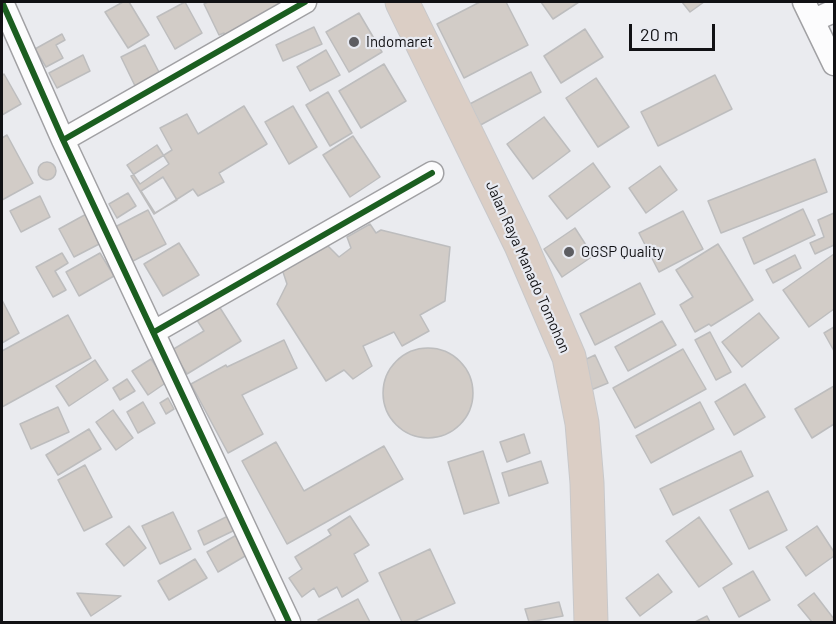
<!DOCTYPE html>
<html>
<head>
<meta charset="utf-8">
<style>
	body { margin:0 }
	#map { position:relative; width:836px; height:624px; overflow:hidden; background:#eaebef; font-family:Barlow,sans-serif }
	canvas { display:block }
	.frame { position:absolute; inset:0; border:3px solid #111114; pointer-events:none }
	.scale { position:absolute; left:629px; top:24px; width:86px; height:27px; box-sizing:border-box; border:3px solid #111114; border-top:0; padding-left:8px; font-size:18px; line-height:21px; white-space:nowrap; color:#111114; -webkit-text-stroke:4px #e8eaf1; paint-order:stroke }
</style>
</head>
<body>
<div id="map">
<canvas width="836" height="624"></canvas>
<div class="frame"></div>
<div class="scale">20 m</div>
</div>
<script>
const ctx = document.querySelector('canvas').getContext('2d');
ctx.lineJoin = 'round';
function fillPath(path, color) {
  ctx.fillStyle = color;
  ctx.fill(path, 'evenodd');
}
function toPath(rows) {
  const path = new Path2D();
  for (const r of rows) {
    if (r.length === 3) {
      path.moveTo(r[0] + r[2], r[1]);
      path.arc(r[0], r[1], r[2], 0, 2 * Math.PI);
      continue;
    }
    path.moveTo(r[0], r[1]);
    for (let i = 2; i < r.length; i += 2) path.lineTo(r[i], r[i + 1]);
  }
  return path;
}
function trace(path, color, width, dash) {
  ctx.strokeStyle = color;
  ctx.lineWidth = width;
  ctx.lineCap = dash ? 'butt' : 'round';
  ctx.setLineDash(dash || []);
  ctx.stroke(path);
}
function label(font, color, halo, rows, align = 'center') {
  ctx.font = font + ' Barlow,sans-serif';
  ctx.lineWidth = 4.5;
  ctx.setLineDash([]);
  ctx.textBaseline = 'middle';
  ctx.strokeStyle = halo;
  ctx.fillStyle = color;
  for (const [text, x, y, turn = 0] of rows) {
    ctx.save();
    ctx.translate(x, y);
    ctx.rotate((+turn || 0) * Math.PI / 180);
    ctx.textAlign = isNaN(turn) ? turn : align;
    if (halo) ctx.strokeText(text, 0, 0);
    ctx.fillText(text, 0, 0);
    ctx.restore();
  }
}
const building = toPath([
	[123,2,129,2,149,35,128,48,105,12,123,2],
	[185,2,202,33,175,49,157,17,185,2],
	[208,2,284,2,227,41,224,33,219,35,204,4,208,2],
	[480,2,506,2,528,45,464,78,437,24,480,2],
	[541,2,579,2,553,19,541,2],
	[682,2,704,2,690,12,682,2],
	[359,13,382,52,349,72,326,32,359,13],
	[314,27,322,44,283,61,276,45,314,27],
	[585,29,603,57,561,83,544,56,585,29],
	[62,34,65,40,56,45,63,58,46,67,35,49,62,34],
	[145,45,162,78,137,90,121,57,145,45],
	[326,50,340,75,310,91,297,67,326,50],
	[83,55,90,71,57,88,49,73,83,55],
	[384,64,406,101,361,128,339,91,384,64],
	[531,72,541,92,475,128,464,107,531,72],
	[4,74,21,104,2,115,2,76,4,74],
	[715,75,732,109,658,146,641,112,715,75],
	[596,78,629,127,598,147,566,98,596,78],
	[328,92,352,133,330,146,306,105,328,92],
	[244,106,267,144,219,173,224,182,198,196,193,189,154,214,131,176,172,150,160,128,187,114,198,134,244,106],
	[293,106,317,147,289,164,265,122,293,106],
	[544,117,570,151,533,179,507,144,544,117],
	[7,135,33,183,2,200,2,138,7,135],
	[353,136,380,177,350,197,323,155,353,136],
	[157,145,169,164,140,184,127,165,157,145],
	[815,159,827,192,721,233,708,201,815,159],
	[47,171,9],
	[593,163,610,187,567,219,549,196,593,163],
	[660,166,677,190,646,213,629,188,660,166],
	[163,177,177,200,155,213,141,191,163,177],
	[128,193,136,206,117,218,109,204,128,193],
	[40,196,50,217,21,232,10,211,40,196],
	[803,209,815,235,754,264,743,238,803,209],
	[148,210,166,244,133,261,115,227,148,210],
	[683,211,703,249,659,272,639,233,683,211],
	[90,212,105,241,74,257,59,229,90,212],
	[834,213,834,245,815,254,810,243,824,237,818,220,834,213],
	[370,224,376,233,381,230,450,247,445,301,420,315,429,331,402,346,394,332,363,346,372,366,353,379,344,370,326,381,277,304,287,284,282,269,328,246,339,257,351,248,347,237,370,224],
	[575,228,593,256,562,277,544,249,575,228],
	[179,243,199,275,163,296,144,264,179,243],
	[718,244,753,300,711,326,709,324,695,332,680,305,693,297,676,270,718,244],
	[62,253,68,263,55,271,66,290,53,297,36,267,62,253],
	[100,253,114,276,79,296,66,272,100,253],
	[834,254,834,309,809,327,783,290,834,254],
	[795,255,801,268,773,283,766,270,795,255],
	[640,283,655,314,595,345,580,314,640,283],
	[2,300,19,333,2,343,2,300],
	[217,303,241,341,187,374,172,350,204,331,195,317,217,303],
	[759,313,779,338,742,367,722,342,759,313],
	[68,315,91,358,2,407,2,351,68,315],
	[662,321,676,345,628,371,615,347,662,321],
	[834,327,834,351,824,333,834,327],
	[710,332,731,372,716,380,695,340,710,332],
	[284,340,297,368,242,395,263,434,228,453,191,384,226,365,227,367,284,340],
	[428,393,45],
	[683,349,706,389,635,428,613,388,683,349],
	[595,355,608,383,591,390,578,363,595,355],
	[151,359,167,382,148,395,132,371,151,359],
	[95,360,108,380,69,406,56,386,95,360],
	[127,379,135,391,120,400,113,388,127,379],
	[745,384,765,417,734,435,715,402,745,384],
	[834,386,834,424,812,438,795,409,834,386],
	[168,398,174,409,166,414,160,403,168,398],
	[143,402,155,423,138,433,127,412,143,402],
	[700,402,714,429,651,463,636,436,700,402],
	[58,407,69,432,31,449,20,424,58,407],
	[113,410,133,438,116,450,96,422,113,410],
	[89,429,101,449,58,475,46,455,89,429],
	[524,434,530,453,507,462,500,442,524,434],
	[276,442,304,491,384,446,403,479,287,544,242,461,276,442],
	[483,451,499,503,464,514,448,462,483,451],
	[741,451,753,476,673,515,660,489,741,451],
	[541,461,548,483,509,496,502,473,541,461],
	[85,465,112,517,84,531,58,480,85,465],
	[768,491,787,530,749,549,730,510,768,491],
	[173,512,191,549,160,564,142,526,173,512],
	[228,516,235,530,204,545,198,531,228,516],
	[350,516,369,545,354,554,368,581,342,597,337,587,319,597,314,588,302,597,289,578,302,569,295,557,331,535,328,530,350,516],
	[699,517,732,564,699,587,666,541,699,517],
	[129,526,146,548,124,566,106,544,129,526],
	[817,526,834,552,834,556,806,576,786,547,817,526],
	[240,533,252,552,218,572,207,552,240,533],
	[430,549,455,603,413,622,402,622,379,573,430,549],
	[195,559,207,578,169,600,158,581,195,559],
	[753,571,770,600,739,617,723,588,753,571],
	[658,574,672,592,640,616,626,598,658,574],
	[77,593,121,596,91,616,77,593],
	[814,593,834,619,830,622,812,622,798,605,814,593],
	[358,599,370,622,319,622,318,620,358,599],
	[559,602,563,616,529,622,525,609,559,602],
	[707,616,710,622,695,622,707,616]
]);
const street = toPath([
	[2,2,63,140,289,622],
	[804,2,834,64],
	[814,20,834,11],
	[63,140,305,2],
	[154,332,432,173]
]);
const highway = toPath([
	[402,2,521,245,569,357,582,423,587,483,591,622]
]);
const cycleway = toPath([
	[2,2,63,140,289,622],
	[63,140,305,2],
	[154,332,432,173]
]);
const markers = [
	[354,42,6,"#5d5d61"],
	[569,252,6,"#5d5d61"]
];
const poiNames = [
	["Indomaret",366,42],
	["GGSP Quality",581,252]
];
const streetNames = [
	["Jalan Raya Manado Tomohon",528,267,66]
];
fillPath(building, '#d2ccc7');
trace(building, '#bdbdbe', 1.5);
trace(street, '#a1a1a4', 25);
trace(highway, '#c8c8ca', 35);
trace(street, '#fcfcfd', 22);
trace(highway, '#dbcec5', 33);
trace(cycleway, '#1b5e20', 6);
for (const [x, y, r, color] of markers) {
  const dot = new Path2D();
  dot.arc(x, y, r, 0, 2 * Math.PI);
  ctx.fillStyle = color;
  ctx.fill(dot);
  trace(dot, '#e8eaf1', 2);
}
label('15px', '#111114', '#e8eaf1', poiNames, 'left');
label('15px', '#111114', '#e8eaf1', streetNames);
</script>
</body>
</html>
